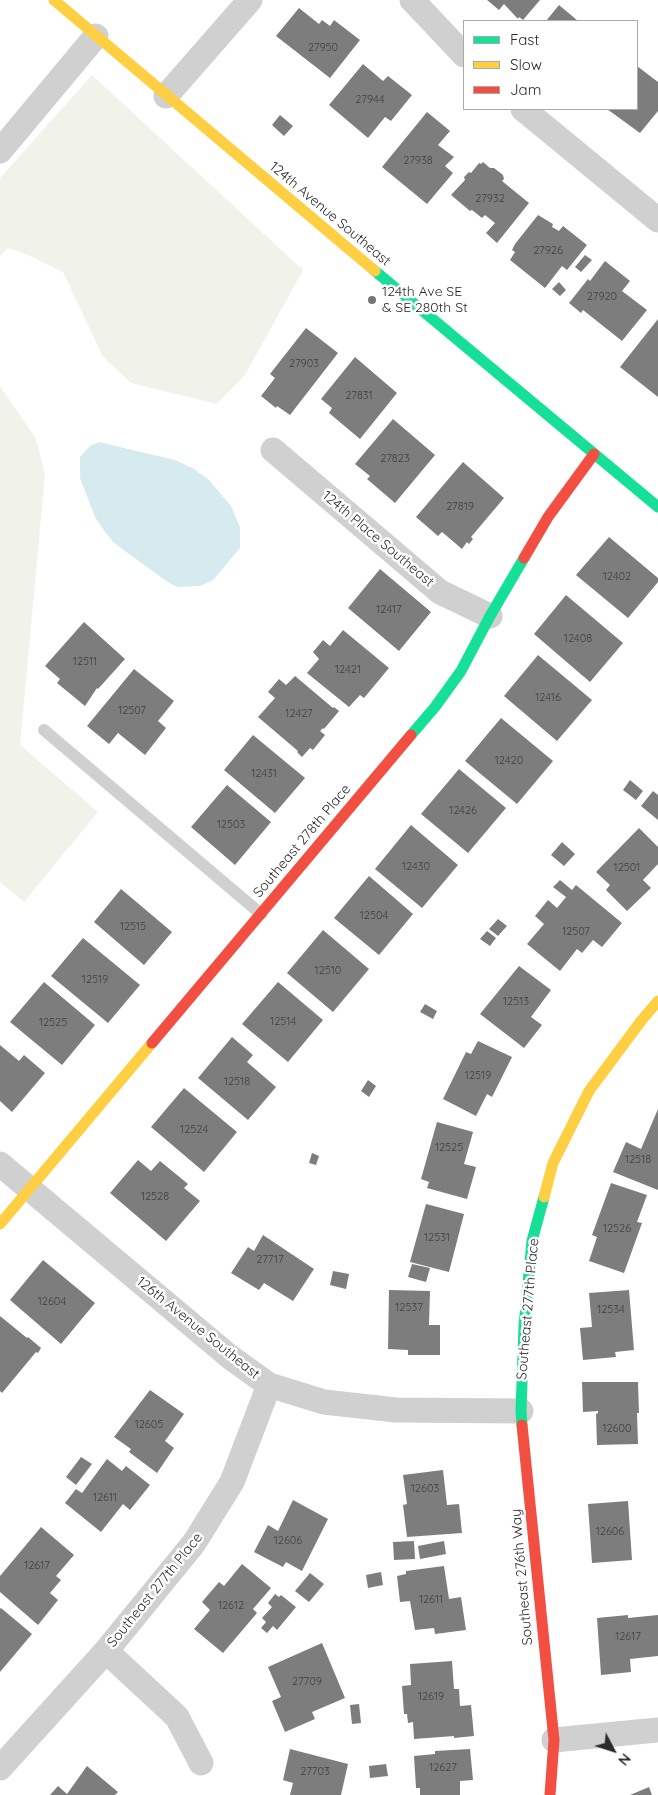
<!DOCTYPE html>
<html>
<head>
<meta charset="utf-8">
<style>
	body { margin:0 }
	#map { position:relative; width:658px; height:1795px; overflow:hidden; background:#fff; font-family:Quicksand,sans-serif }
	canvas { display:block }
	.legend { position:absolute; left:463px; top:20px; width:175px; height:90px; box-sizing:border-box; background:#fff; border:1px solid #aaa; margin:0; padding:6px 9px; list-style:none; font-size:15px; color:#2b2b2b }
	.legend li { display:flex; align-items:center; gap:10px; height:25px }
	.legend b { width:25px; border:1px solid #aaa }
	.north { position:absolute; left:588px; top:1725px; width:50px; height:50px; -webkit-text-stroke:4px #fff; paint-order:stroke; rotate:130deg; font-size:14px; font-weight:700; line-height:20px; text-align:center; color:#2b2b2b }
	.north::after { content:''; display:block; margin:auto; width:18px; height:22px; background:#2b2b2b; clip-path:polygon(50% 0,100% 100%,50% 72%,0 100%) }
</style>
</head>
<body>
<div id="map">
<canvas width="658" height="1795"></canvas>
<ul class="legend">
<li><b style="height:6px;background:#16e098"></b>Fast</li>
<li><b style="height:6px;background:#ffcf43"></b>Slow</li>
<li><b style="height:6px;background:#f24e42"></b>Jam</li>
</ul>
<div class="north">N</div>
</div>
<script>
const ctx = document.querySelector('canvas').getContext('2d');
ctx.lineJoin = 'round';
function fillPath(path, color) {
  ctx.fillStyle = color;
  ctx.fill(path, 'evenodd');
}
function toPath(rows) {
  const path = new Path2D();
  for (const r of rows) {
    path.moveTo(r[0], r[1]);
    for (let i = 2; i < r.length; i += 2) path.lineTo(r[i], r[i + 1]);
  }
  return path;
}
function trace(path, color, width, dash) {
  ctx.strokeStyle = color;
  ctx.lineWidth = width;
  ctx.lineCap = dash ? 'butt' : 'round';
  ctx.setLineDash(dash || []);
  ctx.stroke(path);
}
function label(font, color, halo, rows, align = 'center') {
  ctx.font = font + ' Quicksand,sans-serif';
  ctx.lineWidth = 5;
  ctx.setLineDash([]);
  ctx.textBaseline = 'middle';
  ctx.strokeStyle = halo;
  ctx.fillStyle = color;
  for (const [text, x, y, turn = 0] of rows) {
    ctx.save();
    ctx.translate(x, y);
    ctx.rotate((+turn || 0) * Math.PI / 180);
    ctx.textAlign = isNaN(turn) ? turn : align;
    if (halo) ctx.strokeText(text, 0, 0);
    ctx.fillText(text, 0, 0);
    ctx.restore();
  }
}
const green = toPath([
	[92,75,303,270,245,375,217,404,131,383,103,357,63,272,26,254,8,248,0,256,0,178],
	[0,386,36,439,45,474,20,745,98,812,24,902,0,882]
]);
const water = toPath([
	[99,442,175,460,194,469,209,480,231,506,240,527,240,548,213,580,200,586,178,587,169,583,114,543,105,532,95,517,80,478,80,457,90,446]
]);
const building = toPath([
	[487,0,540,0,523,20,519,17,518,19,504,4,499,10],
	[559,5,578,21,546,21],
	[299,8,319,24,322,20,330,26,334,20,360,40,330,78,276,36],
	[363,64,383,81,388,76,412,95,391,121,385,117,368,138,329,105],
	[637,66,658,82,658,111,640,133,607,109,637,109],
	[427,112,450,131,438,145,454,157,445,166,453,173,427,204,382,167],
	[280,115,293,126,284,136,272,125],
	[483,162,490,168,494,168,503,175,504,179,502,181,529,203,497,243,486,233,495,223,485,215,482,218,472,210,470,211,451,195,465,180,464,177,469,172,471,173,479,163,481,164],
	[538,215,553,224,552,227,559,231,563,226,587,245,567,270,562,266,545,288,510,260,515,252,512,250,515,244],
	[585,255,592,260,581,272,575,267],
	[605,261,630,281,622,291,647,310,622,341,583,310,581,313,569,303,588,279,590,281],
	[559,282,566,290,560,296,552,289],
	[658,319,658,397,620,367],
	[306,328,338,353,290,415,277,406,276,408,261,396,275,378,270,374],
	[355,357,397,393,360,439,329,413,332,408,321,399],
	[393,419,435,455,395,503,367,479,370,476,355,464],
	[463,462,504,498,471,537,473,539,469,544,467,542,462,549,442,532,438,536,416,517],
	[609,537,658,578,658,582,628,618,576,575],
	[380,569,431,612,399,651,348,608],
	[566,595,623,643,590,682,534,634],
	[84,622,125,659,98,689,97,688,85,706,57,683,60,679,45,666],
	[343,630,389,668,364,698,360,695,349,707,307,673,319,659,313,652,323,640,330,646],
	[538,655,592,700,557,741,504,696],
	[134,669,174,701,158,721,166,728,145,755,118,733,109,744,87,726],
	[295,676,333,708,334,707,339,711,324,729,323,728,320,731,325,735,313,750,310,748,302,757,297,752,298,751,258,717,275,698,268,692,279,679,286,685],
	[501,718,553,761,517,804,465,761],
	[253,735,305,778,275,813,224,770],
	[459,769,506,808,468,853,421,814],
	[630,780,643,791,636,800,623,790],
	[227,785,271,822,235,865,191,827],
	[653,791,658,795,658,820,641,806],
	[411,825,458,865,422,908,375,869],
	[639,828,658,847,658,864,643,880,651,888,627,911,606,890,610,885,596,872],
	[562,842,575,854,564,866,551,855],
	[369,876,413,914,379,955,334,918],
	[560,880,572,890,576,885,622,923,602,947,593,940,582,953,577,949,560,971,527,944,544,924,535,916,548,900,557,908,566,897,553,887],
	[121,889,172,932,144,965,94,922],
	[498,919,507,926,498,936,489,929],
	[323,930,369,969,333,1012,287,973],
	[487,931,496,938,490,946,480,939],
	[83,938,140,985,108,1023,51,976],
	[519,966,551,990,531,1017,542,1025,524,1048,480,1014],
	[44,982,95,1025,62,1065,10,1022],
	[278,982,323,1020,288,1062,242,1024],
	[425,1004,437,1011,433,1019,420,1012],
	[232,1037,253,1055,247,1062,276,1087,248,1120,198,1078],
	[478,1041,512,1057,492,1097,487,1094,476,1116,443,1099,466,1052,471,1054],
	[0,1045,19,1061,24,1055,45,1073,12,1112,0,1101],
	[368,1080,376,1086,369,1097,361,1091],
	[184,1088,237,1132,204,1172,151,1127],
	[658,1109,658,1190,613,1172,626,1142,641,1149],
	[437,1122,473,1132,464,1164,476,1167,467,1199,427,1188,429,1182,421,1179],
	[312,1153,319,1156,316,1165,309,1163],
	[138,1160,151,1171,160,1161,188,1184,184,1188,200,1201,166,1241,110,1193],
	[611,1183,647,1195,637,1222,642,1223,624,1273,589,1261,597,1237,592,1235],
	[426,1204,464,1214,449,1272,410,1262],
	[263,1235,314,1269,293,1301,264,1283,259,1290,231,1273,248,1247,254,1251],
	[43,1260,95,1303,61,1344,10,1300],
	[412,1264,430,1268,426,1282,408,1277],
	[333,1271,349,1274,346,1289,330,1285],
	[389,1290,430,1291,429,1325,440,1325,440,1355,408,1355,408,1350,388,1349],
	[629,1290,634,1350,615,1352,616,1357,583,1360,580,1328,592,1327,589,1293],
	[0,1316,27,1338,28,1337,41,1348,38,1353,36,1352,2,1393,0,1391],
	[582,1382,638,1382,639,1413,637,1413,638,1444,597,1445,596,1414,598,1413,598,1411,583,1412],
	[150,1390,184,1414,165,1441,174,1448,157,1473,129,1452,131,1449,114,1437],
	[81,1457,92,1464,76,1485,66,1477],
	[107,1459,122,1471,126,1466,150,1485,130,1510,123,1504,101,1532,65,1503,76,1489,82,1493],
	[443,1470,447,1505,459,1504,462,1533,407,1537,403,1505,407,1504,403,1475],
	[293,1500,328,1519,302,1571,286,1562,283,1567,254,1552,268,1525,278,1531],
	[628,1501,632,1560,592,1563,588,1504],
	[41,1527,74,1555,56,1576,61,1580,50,1593,58,1600,38,1625,0,1592,0,1576],
	[414,1541,415,1559,394,1560,393,1542],
	[444,1541,446,1554,420,1559,418,1546],
	[242,1564,271,1588,253,1609,257,1613,223,1653,194,1629,210,1610,202,1602,219,1582,224,1586],
	[444,1566,449,1599,461,1597,466,1630,435,1634,434,1628,415,1630,410,1601,400,1602,397,1576,406,1574,406,1571],
	[381,1572,383,1585,368,1588,366,1575],
	[310,1573,324,1584,309,1602,295,1591],
	[275,1594,279,1597,281,1595,296,1607,277,1630,273,1626,267,1633,261,1628,266,1622,262,1618,272,1607,268,1603],
	[1,1608,32,1634,0,1672,0,1609],
	[628,1615,628,1618,658,1615,658,1656,630,1659,631,1672,601,1675,597,1618],
	[322,1643,345,1698,312,1712,315,1719,285,1732,272,1701,281,1697,268,1667],
	[452,1661,454,1689,459,1689,460,1706,471,1705,474,1736,454,1738,454,1736,414,1739,413,1722,408,1723,407,1714,404,1714,402,1686,411,1685,410,1664],
	[359,1704,361,1723,352,1724,350,1705],
	[290,1749,348,1764,341,1795,290,1795,293,1783,283,1780],
	[470,1749,473,1780,460,1781,460,1795,420,1795,420,1788,416,1788,414,1756,435,1754,435,1751],
	[386,1764,388,1776,370,1778,369,1766],
	[87,1766,118,1792,115,1795,50,1795,58,1786,67,1794],
	[649,1787,652,1795,630,1795]
]);
const lane = toPath([
	[44,730,261,914]
]);
const street = toPath([
	[412,0,464,55],
	[166,96,250,0],
	[523,109,658,220],
	[0,151,96,36],
	[273,450,440,592,490,616],
	[0,1164,230,1357,269,1385,324,1402,396,1410,521,1411],
	[106,1651,177,1717,201,1763],
	[554,1740,658,1730],
	[0,1768,106,1651,194,1543,232,1482,269,1385]
]);
const fast = toPath([
	[375,271,658,507],
	[411,735,435,707,461,671,490,616,524,558],
	[522,1425,521,1411,524,1326,532,1241,544,1197]
]);
const slow = toPath([
	[54,0,375,271],
	[544,1197,553,1163,589,1091,641,1021,658,1001],
	[0,1224,152,1043]
]);
const jam = toPath([
	[524,558,548,517,594,454],
	[152,1043,411,735],
	[522,1425,554,1740,550,1795]
]);
const markers = [
	[372,300,5,"#757575"]
];
const numberNames = [
	["27950",323,48],
	["27944",370,100],
	["27938",418,161],
	["27932",490,199],
	["27926",548,251],
	["27920",602,297],
	["27903",304,364],
	["27831",359,396],
	["27823",395,459],
	["27819",460,507],
	["12402",617,577],
	["12417",389,610],
	["12408",578,639],
	["12511",85,662],
	["12421",348,670],
	["12416",548,698],
	["12507",132,711],
	["12427",299,714],
	["12420",509,761],
	["12431",264,774],
	["12426",463,811],
	["12503",231,825],
	["12430",416,867],
	["12501",627,868],
	["12504",374,916],
	["12515",133,927],
	["12507",576,932],
	["12510",328,971],
	["12519",95,980],
	["12513",516,1002],
	["12514",283,1022],
	["12525",53,1023],
	["12519",478,1076],
	["12518",237,1082],
	["12524",194,1130],
	["12525",449,1148],
	["12518",638,1160],
	["12528",155,1197],
	["12526",617,1229],
	["12531",437,1238],
	["27717",270,1260],
	["12604",52,1302],
	["12537",409,1308],
	["12534",611,1310],
	["12605",149,1425],
	["12600",617,1429],
	["12603",425,1489],
	["12611",105,1498],
	["12606",610,1532],
	["12606",288,1541],
	["12617",37,1566],
	["12611",431,1600],
	["12612",231,1606],
	["12617",628,1637],
	["27709",307,1682],
	["12619",431,1697],
	["12627",443,1768],
	["27703",315,1772]
];
const streetNames = [
	["124th Avenue Southeast",330,214,40],
	["124th Place Southeast",378,539,40],
	["Southeast 278th Place",302,841,-50],
	["Southeast 277th Place",528,1309,-85],
	["126th Avenue Southeast",198,1328,39],
	["Southeast 276th Way",522,1577,-95],
	["Southeast 277th Place",155,1590,-51]
];
const poiNames = [
	["124th Ave SE",382,292],
	["& SE 280th St",382,308]
];
fillPath(green, '#f1f3ea');
fillPath(water, '#d6ebf0');
fillPath(building, '#7d7d7d');
trace(lane, '#d0d0d0', 12);
trace(street, '#d0d0d0', 25);
trace(fast, '#16e098', 11);
trace(slow, '#ffcf43', 11);
trace(jam, '#f24e42', 11);
for (const [x, y, r, color] of markers) {
  const dot = new Path2D();
  dot.arc(x, y, r, 0, 2 * Math.PI);
  ctx.fillStyle = color;
  ctx.fill(dot);
  trace(dot, '#fff', 2);
}
label('11px', '#404040', null, numberNames);
label('14px', '#2b2b2b', '#fff', streetNames);
label('14px', '#2b2b2b', '#fff', poiNames, 'left');
</script>
</body>
</html>
